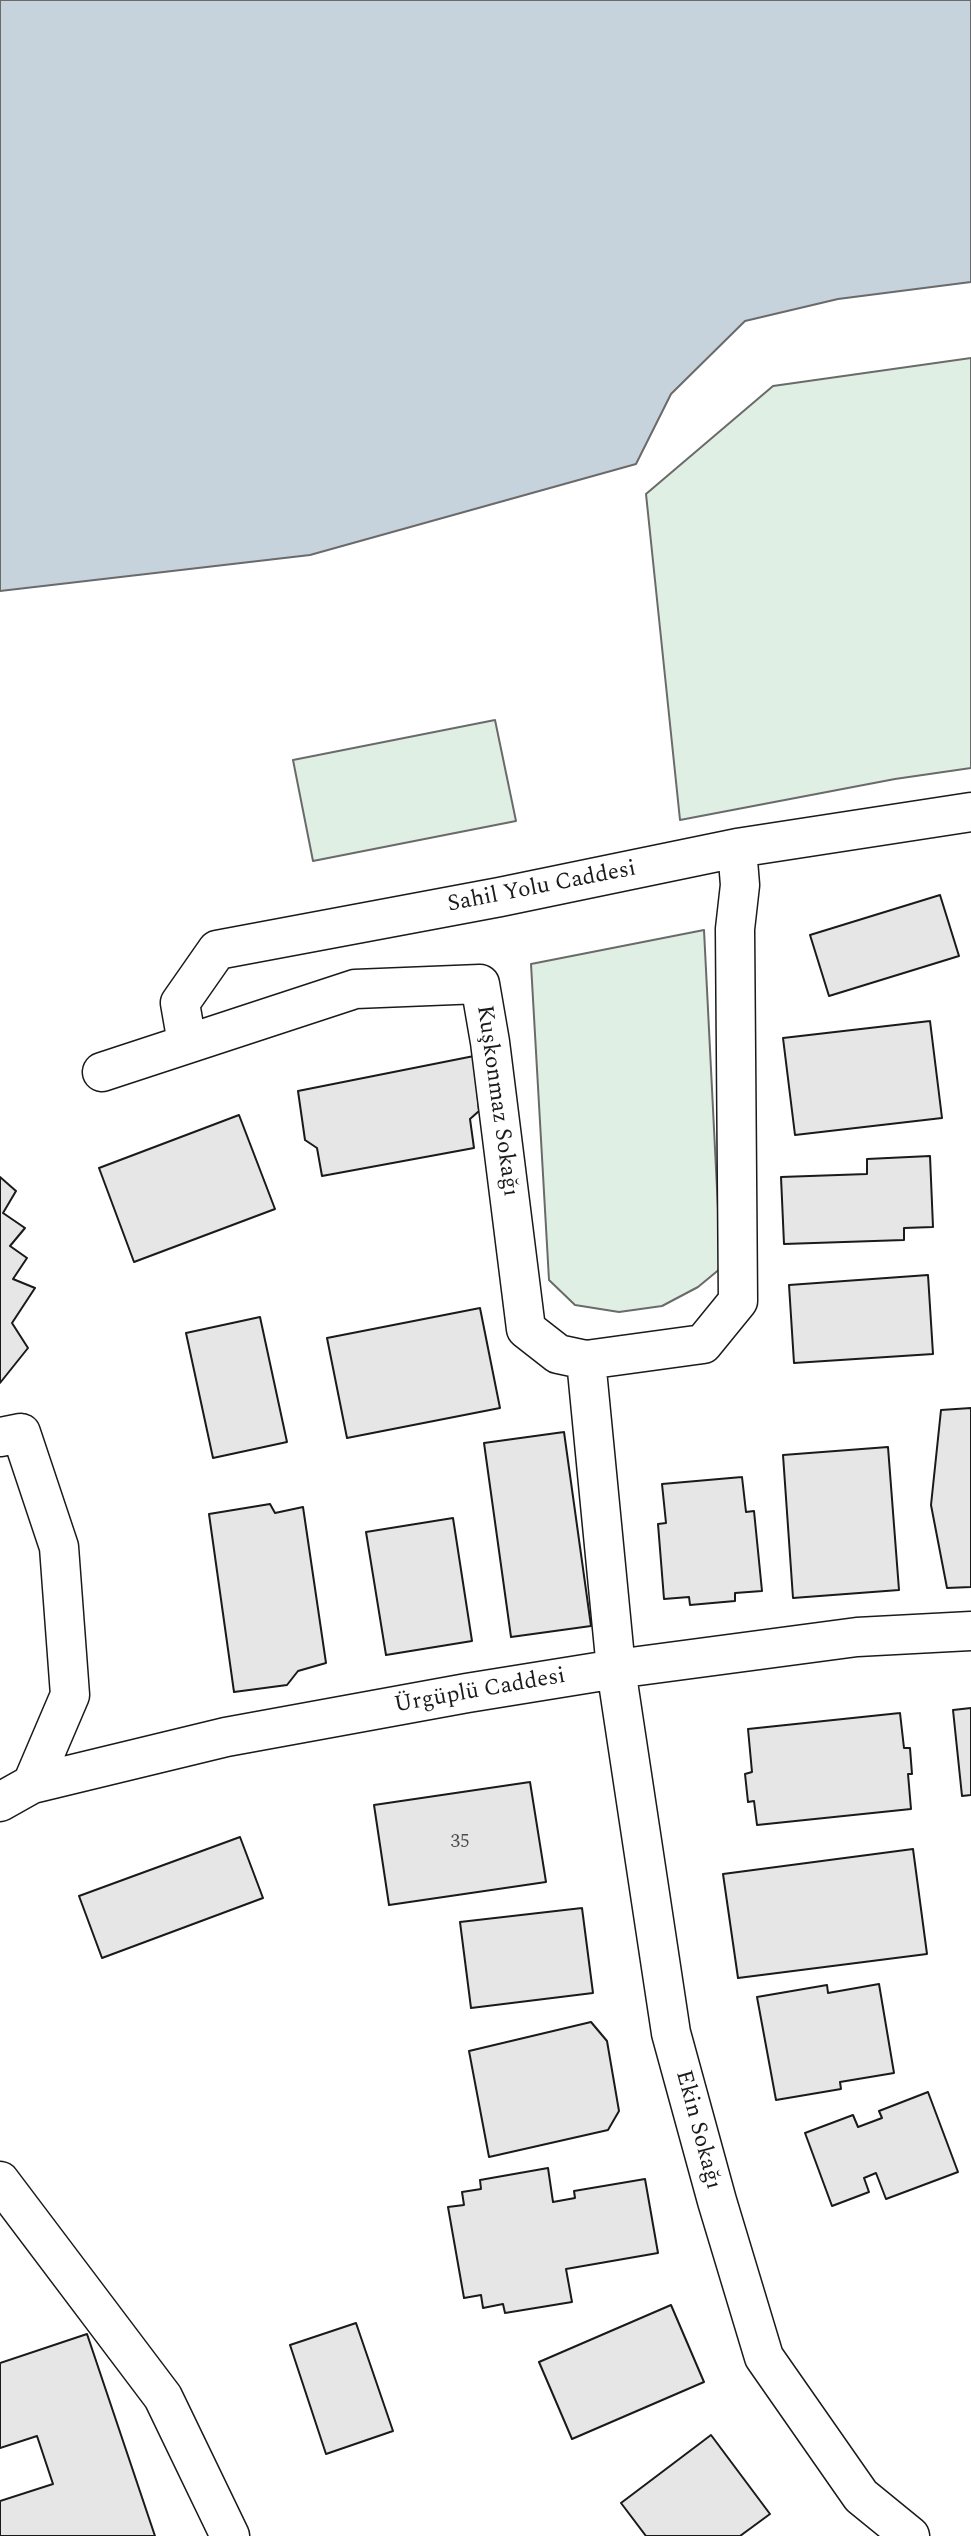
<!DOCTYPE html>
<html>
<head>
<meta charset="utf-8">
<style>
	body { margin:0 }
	canvas { display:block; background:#fff }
</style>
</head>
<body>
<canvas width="971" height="2536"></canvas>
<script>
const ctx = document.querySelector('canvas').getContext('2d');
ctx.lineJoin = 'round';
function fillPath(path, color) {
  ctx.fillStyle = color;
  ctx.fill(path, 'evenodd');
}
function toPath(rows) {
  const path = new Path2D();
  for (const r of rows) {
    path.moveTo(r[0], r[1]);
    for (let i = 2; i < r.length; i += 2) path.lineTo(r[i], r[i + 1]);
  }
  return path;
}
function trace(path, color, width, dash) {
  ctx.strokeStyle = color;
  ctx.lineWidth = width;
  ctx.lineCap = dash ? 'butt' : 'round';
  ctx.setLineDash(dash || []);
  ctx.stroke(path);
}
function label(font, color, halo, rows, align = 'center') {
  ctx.font = font + ' Spectral,serif';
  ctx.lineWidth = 5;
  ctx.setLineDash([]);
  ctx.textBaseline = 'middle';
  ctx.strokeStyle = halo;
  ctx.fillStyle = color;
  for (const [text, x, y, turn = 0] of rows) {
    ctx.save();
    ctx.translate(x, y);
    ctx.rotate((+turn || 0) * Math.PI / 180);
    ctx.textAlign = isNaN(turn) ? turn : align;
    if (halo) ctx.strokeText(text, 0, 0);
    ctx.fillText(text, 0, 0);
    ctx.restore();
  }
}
const green = toPath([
	[971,358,971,768,895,779,680,820,646,494,773,386,971,358],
	[495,720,516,821,313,861,293,760,495,720],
	[704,930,721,1268,698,1287,662,1306,619,1312,575,1305,549,1280,531,964,704,930]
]);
const water = toPath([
	[0,0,971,0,971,282,838,299,745,321,671,394,636,464,310,555,0,591,0,0]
]);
const building = toPath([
	[940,895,959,956,829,996,810,935,940,895],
	[930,1021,942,1118,795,1135,783,1038,930,1021],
	[474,1056,479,1111,470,1119,474,1148,322,1176,317,1148,305,1140,298,1091,474,1056],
	[239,1115,275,1209,134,1262,99,1168,239,1115],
	[930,1156,933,1227,904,1228,904,1240,784,1244,781,1177,867,1174,867,1159,930,1156],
	[0,1177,16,1191,3,1213,25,1228,10,1246,27,1258,13,1279,35,1288,12,1323,28,1348,0,1383,0,1177],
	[928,1275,933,1354,794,1363,789,1285,928,1275],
	[480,1308,500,1408,347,1438,327,1338,480,1308],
	[260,1317,287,1442,213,1458,186,1333,260,1317],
	[971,1408,971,1587,947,1588,931,1505,941,1410,971,1408],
	[564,1432,591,1626,511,1637,484,1443,564,1432],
	[888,1447,899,1590,793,1598,783,1455,888,1447],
	[742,1477,746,1512,754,1511,762,1591,735,1593,735,1601,690,1605,689,1597,664,1599,658,1524,666,1523,662,1484,742,1477],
	[270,1504,275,1513,303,1507,326,1663,298,1671,287,1685,234,1692,209,1514,270,1504],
	[453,1518,472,1641,386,1655,366,1532,453,1518],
	[971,1708,971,1795,962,1796,953,1710,971,1708],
	[900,1713,904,1748,910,1748,912,1774,908,1774,911,1809,757,1825,754,1801,748,1802,745,1774,752,1772,748,1729,900,1713],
	[530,1782,546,1882,389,1905,374,1805,530,1782],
	[240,1837,263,1898,102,1958,79,1896,240,1837],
	[913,1849,927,1954,738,1978,723,1874,913,1849],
	[582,1908,593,1993,471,2008,460,1922,582,1908],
	[879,1984,894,2073,840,2082,841,2089,776,2100,757,1997,827,1985,828,1993,879,1984],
	[591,2022,607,2041,619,2111,608,2130,489,2157,469,2051,591,2022],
	[928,2092,958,2172,886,2199,876,2173,864,2178,869,2192,832,2206,805,2133,853,2115,858,2127,882,2118,879,2111,928,2092],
	[548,2168,553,2202,575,2198,574,2191,645,2179,658,2253,566,2269,572,2302,505,2313,503,2304,483,2308,481,2295,464,2298,448,2207,464,2205,462,2192,481,2189,480,2180,548,2168],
	[671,2305,704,2382,572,2439,539,2362,671,2305],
	[356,2323,393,2431,326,2454,290,2345,356,2323],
	[87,2334,155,2536,0,2536,0,2501,53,2484,37,2436,0,2448,0,2363,87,2334],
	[711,2435,770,2514,740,2536,646,2536,621,2503,711,2435]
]);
const minor = toPath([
	[187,1043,180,1003,217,950,500,897,737,848,971,812],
	[102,1072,355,989,480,984,490,1042,526,1329,558,1354,586,1360,703,1344,738,1301,735,929,740,885,737,848],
	[586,1360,616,1669,671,2033,717,2201,764,2357,861,2496,910,2536],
	[0,1437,21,1433,59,1547,70,1695,32,1784],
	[0,1802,32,1784,226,1737,467,1693,616,1669,857,1637,971,1631],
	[0,2181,163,2397,230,2536]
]);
const numberNames = [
	["35",460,1843]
];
const streetNames = [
	["Sahil Yolu Caddesi",542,888,-11],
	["Kuşkonmaz Sokağı",496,1101,82],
	["Ürgüplü Caddesi",480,1692,-10],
	["Ekin Sokağı",697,2130,75]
];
fillPath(green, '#e0efe3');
trace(green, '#6a6a6a', 2);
fillPath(water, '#c6d2dc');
trace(water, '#6a6a6a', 2);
fillPath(building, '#e6e6e6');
trace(building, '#1a1a1a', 2);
trace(minor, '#1a1a1a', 41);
trace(minor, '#fff', 38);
label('19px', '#4d4d4d', null, numberNames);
label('23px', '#1a1a1a', '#fff', streetNames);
</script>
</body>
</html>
